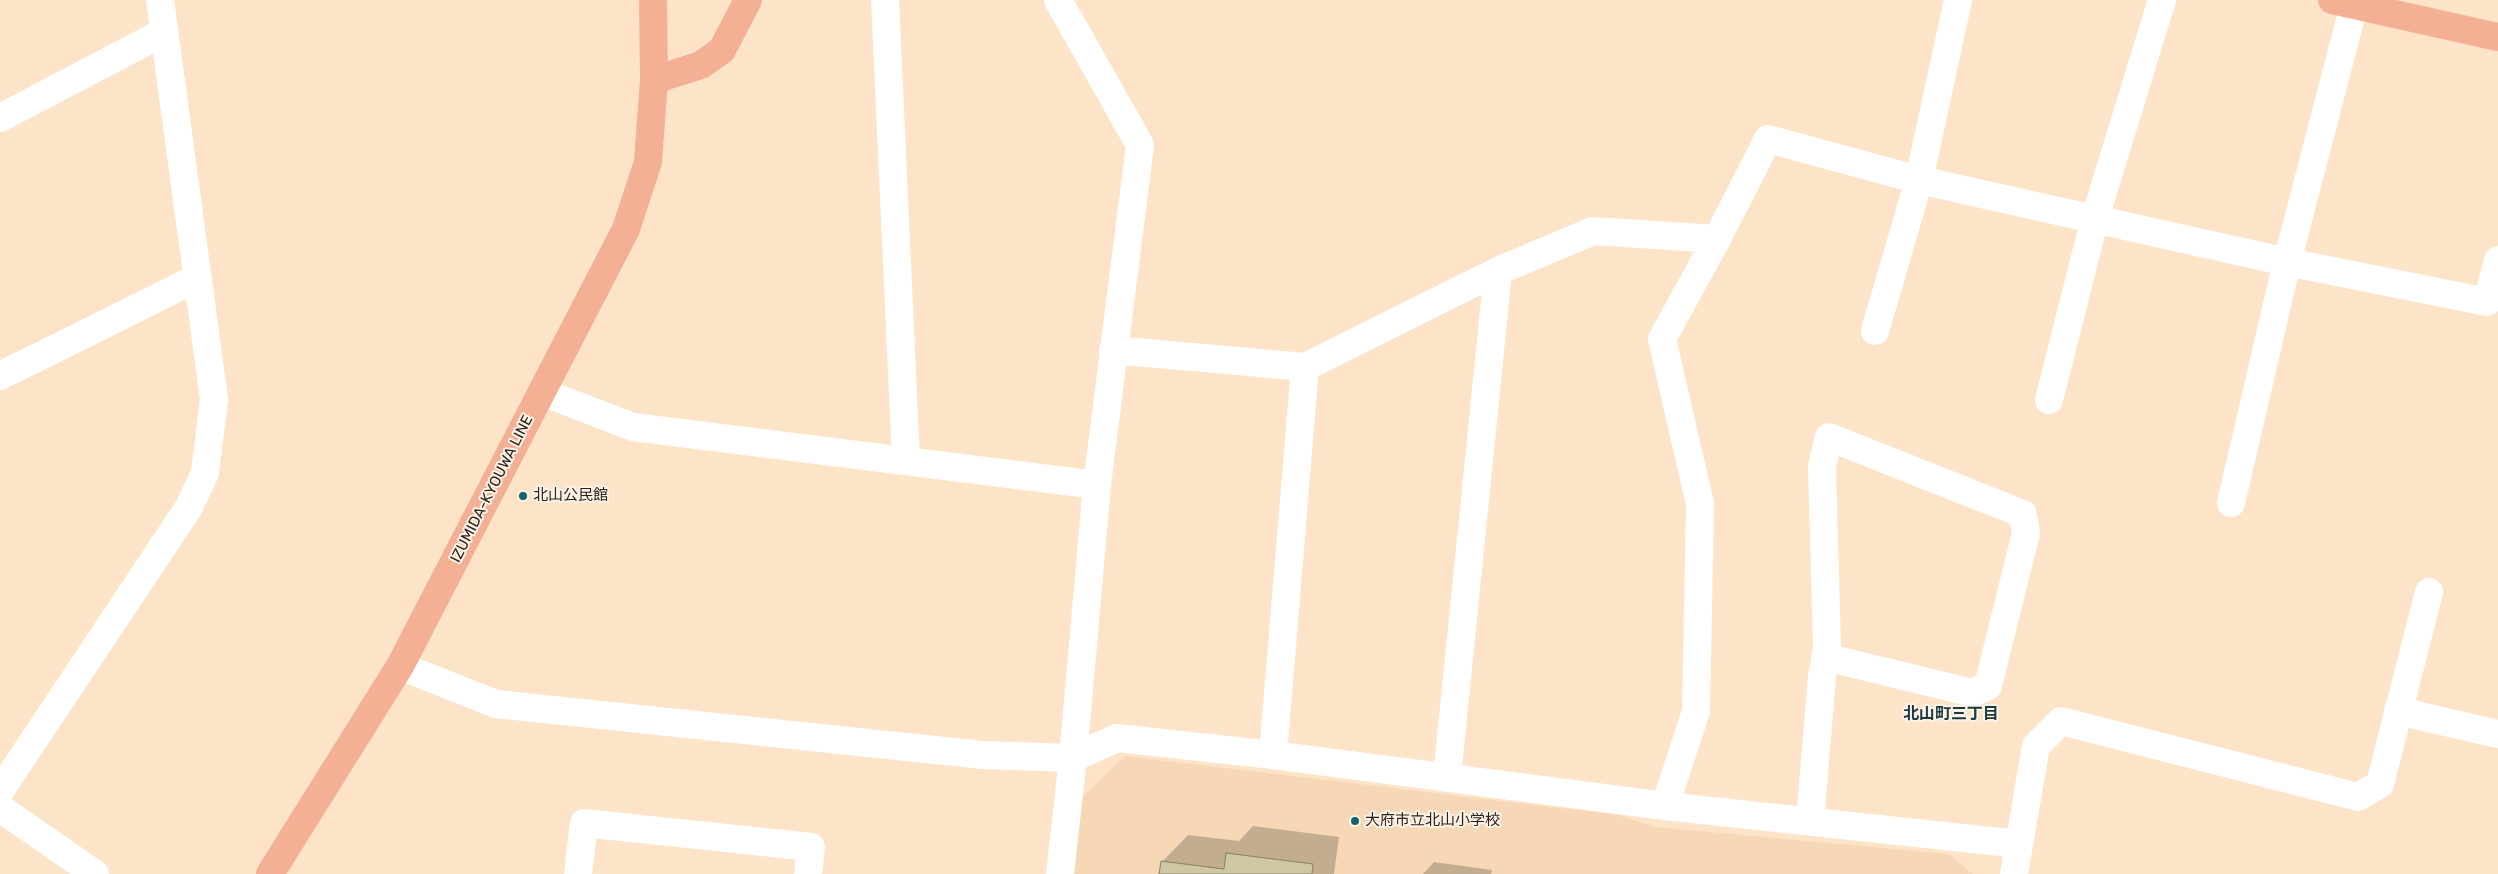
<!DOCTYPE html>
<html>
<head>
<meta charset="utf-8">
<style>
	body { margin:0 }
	canvas { display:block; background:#fde3c8 }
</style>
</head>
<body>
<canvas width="2498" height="874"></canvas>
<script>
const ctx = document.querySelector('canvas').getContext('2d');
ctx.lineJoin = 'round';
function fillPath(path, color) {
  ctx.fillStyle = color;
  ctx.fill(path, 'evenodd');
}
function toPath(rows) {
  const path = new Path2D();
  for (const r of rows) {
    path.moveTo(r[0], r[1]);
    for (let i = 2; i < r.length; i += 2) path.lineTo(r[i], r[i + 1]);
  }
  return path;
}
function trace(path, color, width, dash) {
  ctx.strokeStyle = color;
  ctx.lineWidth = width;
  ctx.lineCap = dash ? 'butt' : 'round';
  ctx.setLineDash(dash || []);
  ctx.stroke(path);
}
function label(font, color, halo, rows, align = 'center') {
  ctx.font = font + ' Rubik,"Noto Sans JP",sans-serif';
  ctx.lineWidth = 4;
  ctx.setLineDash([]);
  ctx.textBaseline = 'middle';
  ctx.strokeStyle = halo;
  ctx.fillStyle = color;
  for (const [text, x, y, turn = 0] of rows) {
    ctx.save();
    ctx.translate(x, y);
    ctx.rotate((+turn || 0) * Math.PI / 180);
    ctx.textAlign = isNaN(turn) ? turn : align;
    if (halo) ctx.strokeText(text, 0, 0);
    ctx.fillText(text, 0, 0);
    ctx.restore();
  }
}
const built = toPath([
	[1125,756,1618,815,1655,827,1948,854,1973,874,1069,874,1075,804]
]);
const shadow = toPath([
	[1253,826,1339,837,1334,874,1160,874,1162,862,1188,835,1239,841],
	[1434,862,1492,870,1491,874,1423,874]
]);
const building = toPath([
	[1226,853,1313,864,1312,874,1159,874,1161,861,1224,869,1226,853]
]);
const minor = toPath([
	[885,0,906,461],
	[1058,0,1140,145,1097,485,1073,758,1060,874],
	[0,118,164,32],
	[1875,331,1919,180,1958,0],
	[1113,350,1305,367,1498,271,1593,231,1717,239],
	[0,376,197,278],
	[542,392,633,427,1097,485],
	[2049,400,2095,218,2162,0],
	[2231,503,2287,262,2354,5],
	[400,666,496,704,983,755,1073,758,1117,738,1273,755,1665,806,2019,844],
	[2398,711,2498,734],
	[1273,755,1305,367],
	[1447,777,1498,271],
	[0,791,189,507,205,473,214,399,160,0],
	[1665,806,1696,711,1700,504,1662,339,1717,239,1768,139,1919,180,2287,262,2487,302,2498,260],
	[0,808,95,874],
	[1810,821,1822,677,1827,648,1822,466,1829,437,2023,514,2026,533,1988,686,1973,693,1825,657],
	[578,874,584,823,811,847,808,874],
	[2014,874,2036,746,2061,721,2358,797,2380,784,2429,592]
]);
const major = toPath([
	[2332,0,2498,37],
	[654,80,701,65,722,50,748,0],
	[270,874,400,666,626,229,648,162,654,80,653,0]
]);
const markers = [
	[523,496,5,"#13626a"],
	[1355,821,5,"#13626a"]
];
const streetNames = [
	["IZUMIDA-KYOUWA LINE",492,489,-63]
];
const poiNames = [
	["北山公民館",533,496],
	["大府市立北山小学校",1365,821]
];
const neighbourhoodNames = [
	["北山町三丁目",1951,714]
];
fillPath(built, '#f6d7b6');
fillPath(shadow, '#0003');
fillPath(building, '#cec7a5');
trace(building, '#888162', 1);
trace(minor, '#fff', 28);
trace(major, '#f4b095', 28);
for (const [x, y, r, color] of markers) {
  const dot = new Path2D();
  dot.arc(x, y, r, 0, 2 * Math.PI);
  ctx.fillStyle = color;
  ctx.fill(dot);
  trace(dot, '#fef3e8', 2);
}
label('15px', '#2c2218', '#fef3e8', streetNames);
label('15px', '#2c2218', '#fef3e8', poiNames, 'left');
label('bold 16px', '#183a3e', '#fef3e8', neighbourhoodNames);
</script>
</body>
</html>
